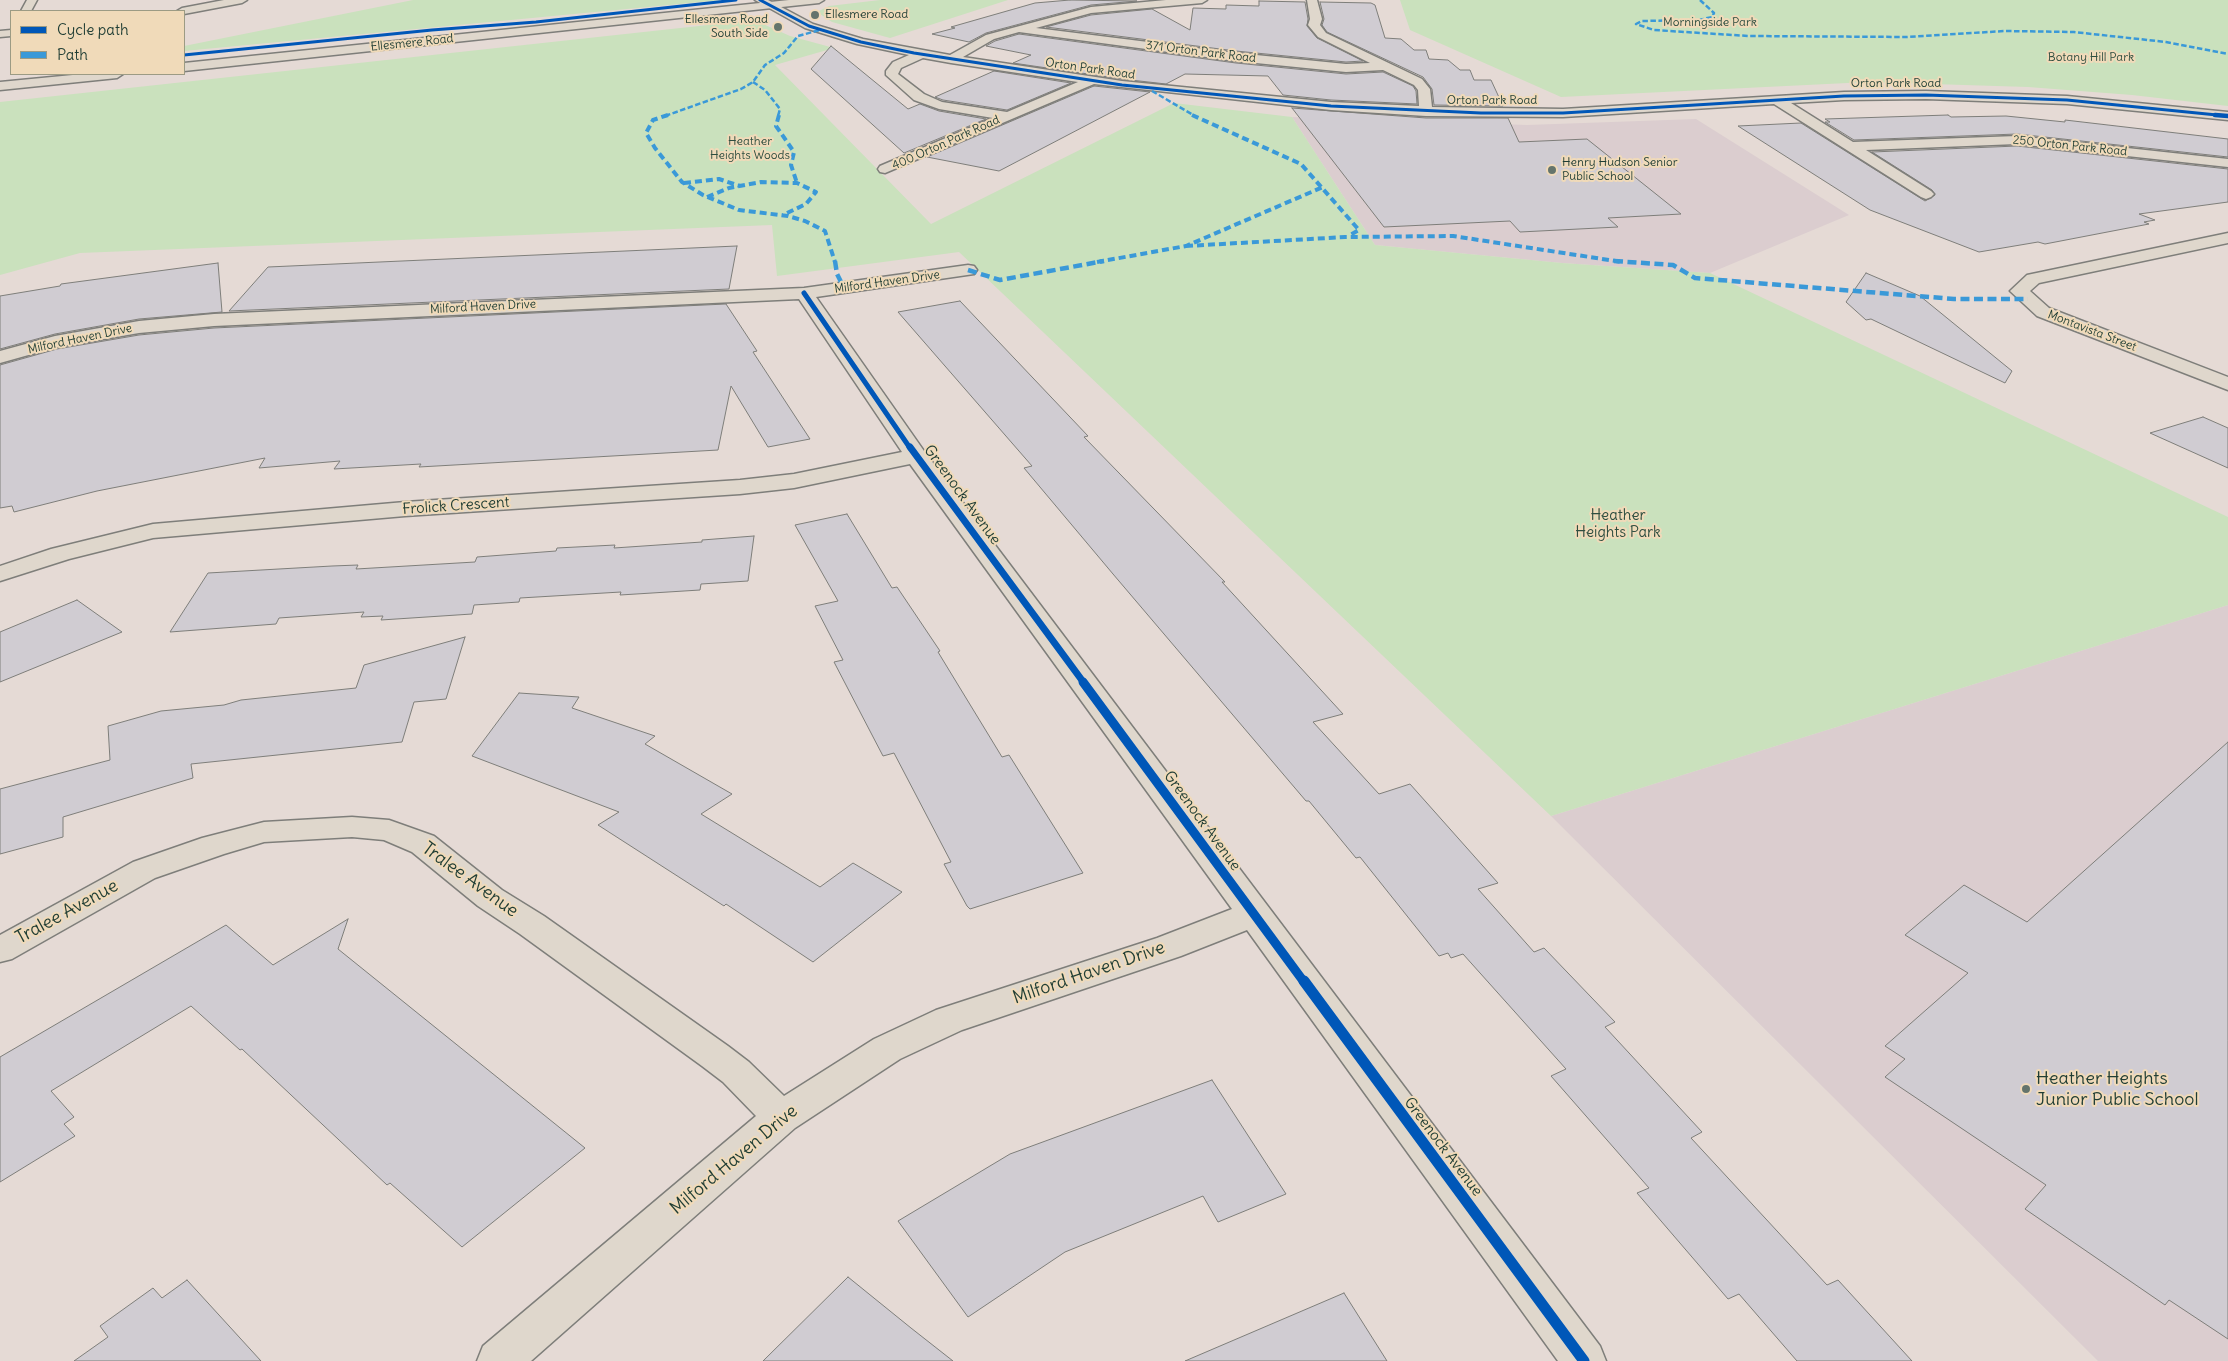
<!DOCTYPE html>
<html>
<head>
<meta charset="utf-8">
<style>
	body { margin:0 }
	#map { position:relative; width:2228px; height:1361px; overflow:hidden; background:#e5dad5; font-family:Delius,sans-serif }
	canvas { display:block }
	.legend { position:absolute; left:10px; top:10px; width:175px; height:65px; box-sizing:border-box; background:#f0dab9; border:1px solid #9c9b84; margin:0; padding:6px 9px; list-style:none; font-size:15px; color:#1f3d34 }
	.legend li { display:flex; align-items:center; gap:10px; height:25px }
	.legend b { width:25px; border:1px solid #9c9b84 }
</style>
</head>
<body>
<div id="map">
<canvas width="2228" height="1361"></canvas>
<ul class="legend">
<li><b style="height:6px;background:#0057b8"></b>Cycle path</li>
<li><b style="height:6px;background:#3a99d8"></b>Path</li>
</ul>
</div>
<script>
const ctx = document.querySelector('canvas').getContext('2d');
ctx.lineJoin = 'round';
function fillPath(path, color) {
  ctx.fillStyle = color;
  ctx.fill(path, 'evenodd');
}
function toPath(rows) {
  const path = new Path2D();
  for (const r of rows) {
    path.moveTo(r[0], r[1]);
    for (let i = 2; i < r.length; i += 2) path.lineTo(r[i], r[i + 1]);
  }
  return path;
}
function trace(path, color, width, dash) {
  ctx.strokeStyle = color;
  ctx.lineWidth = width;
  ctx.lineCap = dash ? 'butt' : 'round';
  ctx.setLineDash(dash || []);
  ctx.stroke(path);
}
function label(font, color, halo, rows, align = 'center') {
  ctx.font = font + ' Delius,sans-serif';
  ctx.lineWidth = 4;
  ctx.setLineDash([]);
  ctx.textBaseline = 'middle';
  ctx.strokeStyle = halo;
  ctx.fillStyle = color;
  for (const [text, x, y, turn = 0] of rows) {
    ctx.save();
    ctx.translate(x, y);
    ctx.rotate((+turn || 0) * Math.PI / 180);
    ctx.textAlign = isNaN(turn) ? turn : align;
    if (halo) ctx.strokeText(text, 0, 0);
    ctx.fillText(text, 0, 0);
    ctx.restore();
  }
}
const built = toPath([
	[1292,117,1527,125,1696,119,1849,215,1710,273,1562,263,1375,245],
	[2228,605,2228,1361,2098,1361,1551,816]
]);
const green = toPath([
	[413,0,722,0,184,51,184,46],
	[880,0,1008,0,890,38,832,22,817,12,829,6],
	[1400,0,2228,0,2228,106,2132,95,2028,87,1868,82,1561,97,1410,30],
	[754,20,790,36,834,48,775,65,931,224,1174,103,1292,117,1375,245,1562,263,1710,273,2228,517,2228,605,1551,816,959,252,777,276,772,225,80,253,0,275,0,102]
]);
const building = toPath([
	[1070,0,1137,1,1091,5,986,33,969,42,932,34,955,28,951,27,1035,3,1070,0],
	[1259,1,1305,2,1308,19,1307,26,1317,38,1363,61,1346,62,1236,51,1046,27,1091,15,1152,9,1190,30,1193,8,1226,9,1226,5,1259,6,1259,1],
	[1320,2,1371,3,1375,5,1385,38,1401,39,1414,50,1426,50,1429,59,1448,60,1460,70,1470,70,1474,80,1491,80,1503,106,1434,105,1432,89,1423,77,1327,32,1322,25,1324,19,1320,2],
	[1019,34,1236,63,1346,74,1383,72,1413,86,1416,91,1417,104,1331,100,1283,95,1268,76,1185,74,1166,84,1122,79,1013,63,1031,55,986,46,995,41,1019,34],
	[831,46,908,109,920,104,939,111,986,119,904,153,811,69,831,46],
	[994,71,1071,83,1007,110,943,100,935,97,994,71],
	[1094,86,1150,92,999,171,927,157,1094,86],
	[1292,108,1426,118,1508,118,1519,142,1587,139,1681,214,1608,218,1618,227,1520,232,1510,221,1384,227,1292,108],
	[1948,115,1951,117,2006,116,2065,122,2065,120,2228,139,2228,157,2017,134,1854,140,1825,122,1830,122,1825,119,1948,115],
	[1801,123,1925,201,1935,195,1932,190,1872,152,2017,146,2228,169,2228,202,2139,214,2155,220,2144,222,2149,224,2045,244,2038,242,1979,252,1870,210,1738,126,1801,123],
	[737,246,729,289,229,311,268,267,737,246],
	[218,263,222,312,139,319,55,334,0,349,0,296,60,286,61,284,218,263],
	[1866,273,1920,296,2012,371,2005,383,1871,319,1866,320,1846,302,1866,273],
	[960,301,1088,436,1084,437,1225,582,1222,582,1343,714,1313,722,1379,794,1410,784,1498,883,1478,889,1534,952,1544,948,1615,1022,1605,1027,1702,1132,1691,1138,1827,1285,1838,1280,1912,1361,1797,1361,1739,1294,1728,1299,1637,1193,1649,1188,1551,1076,1566,1069,1463,954,1451,958,1448,953,1439,956,1360,857,1356,858,1309,801,1306,801,1113,574,1024,468,1032,466,898,312,960,301],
	[726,304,757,351,753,352,810,439,768,447,731,386,718,450,419,467,421,464,334,469,340,461,259,468,265,458,97,491,14,512,12,506,0,508,0,365,57,349,139,335,214,328,726,304],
	[2203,417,2228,428,2228,468,2150,433,2203,417],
	[847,514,892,588,897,587,940,651,938,652,1002,757,1009,755,1083,873,970,909,967,906,944,864,951,862,894,753,883,756,834,662,843,660,815,606,838,601,795,525,847,514],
	[754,536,748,581,701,584,700,590,620,595,621,592,520,598,519,602,474,605,472,614,381,620,383,616,361,617,364,612,279,618,276,624,170,632,208,573,332,566,358,565,356,569,475,562,477,557,556,551,557,548,615,545,614,548,702,542,702,540,754,536],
	[77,600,122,632,0,682,0,632,77,600],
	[465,637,446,699,414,702,402,742,191,764,193,778,63,817,63,837,0,854,0,789,110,760,108,726,161,711,224,705,241,700,356,688,364,665,465,637],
	[519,693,579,697,572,708,655,736,645,744,732,794,701,814,820,887,853,863,902,892,813,962,726,904,724,906,598,825,619,812,472,756,519,693],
	[2228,742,2228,1339,2169,1300,2165,1305,2025,1209,2046,1185,1885,1077,1905,1059,1885,1046,1968,973,1905,935,1964,885,2027,922,2228,742],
	[348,919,338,949,585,1148,462,1247,390,1183,387,1185,242,1049,240,1050,191,1006,51,1091,74,1117,64,1124,75,1136,0,1182,0,1057,226,925,273,965,348,919],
	[1212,1080,1286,1194,1218,1222,1203,1196,1065,1252,968,1317,898,1221,1010,1154,1212,1080],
	[848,1277,911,1328,953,1361,763,1361,848,1277],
	[187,1280,261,1361,74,1361,108,1337,100,1326,153,1288,162,1298,187,1280],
	[1344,1293,1387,1361,1185,1361,1344,1293]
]);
const minor = toPath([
	[27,0,37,0,31,11,21,11,27,0],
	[224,0,247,0,242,3,184,14,184,11,177,11,182,8,224,0],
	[755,0,768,0,813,24,863,39,950,55,986,35,1091,7,1166,0,1207,0,1202,3,1091,13,1036,28,1236,53,1346,64,1370,63,1318,37,1308,25,1310,19,1307,0,1317,0,1322,19,1320,25,1326,33,1422,79,1430,89,1432,107,1563,109,1844,92,1926,91,2067,96,2228,112,2228,120,2067,104,1926,99,1844,100,1791,103,1853,142,2017,136,2228,159,2228,167,2017,144,1866,150,1931,191,1934,194,1931,197,1926,199,1921,197,1774,104,1563,117,1426,116,1331,110,1094,84,885,173,880,172,878,169,880,166,993,118,939,109,914,100,886,75,886,71,893,62,909,55,857,44,805,28,755,0],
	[1019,32,1236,61,1346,72,1383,70,1414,85,1418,90,1419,106,1331,102,1122,81,963,57,994,39,1019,32],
	[923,58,951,63,1078,82,1007,112,942,102,924,94,898,74,901,68,923,58],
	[11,30,11,36,0,37,0,31,11,30],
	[2228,233,2228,243,2039,283,2030,291,2049,308,2228,377,2228,390,2037,316,2010,291,2027,275,2228,233],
	[968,265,974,266,977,270,974,274,816,297,924,451,1600,1346,1606,1361,1558,1361,1247,930,1181,956,962,1030,900,1059,795,1128,531,1361,477,1361,483,1346,756,1116,723,1082,702,1066,520,934,478,906,412,852,384,840,352,837,264,842,224,854,155,878,12,959,0,962,0,935,133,862,202,838,264,822,352,817,389,820,434,836,502,890,544,916,728,1046,749,1062,784,1096,874,1039,936,1010,1157,938,1232,909,910,464,794,488,740,494,405,516,153,538,69,559,0,581,0,566,51,549,153,524,405,502,740,480,794,474,902,452,799,299,214,326,139,333,57,347,0,363,0,351,55,336,139,321,214,314,804,288,968,265]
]);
const major = toPath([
	[789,0,824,0,819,3,184,71,184,63,789,0],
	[83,74,123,74,117,78,0,90,0,82,83,74]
]);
const quietFar2 = toPath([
	[1700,0,1714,13,1712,17,1699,20,1642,21,1636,24,1654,30,1749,36,1906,37,2005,31,2074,32,2166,42,2228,54],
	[753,82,765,90,780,109,778,116],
	[1152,91,1195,116],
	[665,116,741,89,753,82,765,65,784,53,798,36,820,30]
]);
const quietFar1 = toPath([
	[668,115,653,120,646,133,655,148,682,182,703,195,739,210,788,216,805,221,825,231,835,262],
	[779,115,776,126,794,152,791,165,797,183],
	[1192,115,1301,164,1359,230,1348,236],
	[684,183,719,179,740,186],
	[707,197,729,188,761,182,797,183,816,192,806,204,783,215],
	[1186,246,1345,237,1453,236,1622,262],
	[1097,262,1186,246,1323,187]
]);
const quiet = toPath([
	[835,261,837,274,844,288],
	[1614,261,1673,265,1695,278,1954,299,2028,299],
	[968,270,1000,280,1104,261]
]);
const cyclewayFar5 = toPath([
	[760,0,809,26,861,42,914,53,1122,85,1331,106,1481,113,1563,113,1844,96,1926,95,2067,100,2227,116],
	[184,55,432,30,536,22,736,0]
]);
const cyclewayFar4 = toPath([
	[2215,115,2228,116]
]);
const cyclewayFar3 = toPath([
	[804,293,910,448]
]);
const cyclewayFar2 = toPath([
	[910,447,1084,683]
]);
const cyclewayFar1 = toPath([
	[1083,682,1304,982]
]);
const cycleway = toPath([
	[1304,981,1584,1361]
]);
const markers = [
	[815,15,5,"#64746c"],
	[778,27,5,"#64746c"],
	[1552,170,5,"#64746c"],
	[2026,1089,5,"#64746c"]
];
const farPoinames = [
	["Ellesmere Road",825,15],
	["Ellesmere Road",768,20,"right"],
	["South Side",768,34,"right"],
	["Henry Hudson Senior",1562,163],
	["Public School",1562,177]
];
const farParknames = [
	["Morningside Park",1710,23],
	["Botany Hill Park",2091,58],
	["Heather",750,142],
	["Heights Woods",750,156]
];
const farStreetnames = [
	["Ellesmere Road",412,43,-6],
	["371 Orton Park Road",1201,52,7],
	["Orton Park Road",1090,69,8],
	["Orton Park Road",1896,84],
	["Orton Park Road",1492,101],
	["400 Orton Park Road",946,143,-24],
	["250 Orton Park Road",2070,146,6],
	["Milford Haven Drive",887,282,-8],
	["Milford Haven Drive",483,307,-3],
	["Montavista Street",2092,331,21],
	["Milford Haven Drive",80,339,-12]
];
const streetNames = [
	["Greenock Avenue",962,495,54],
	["Frolick Crescent",456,506,-4],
	["Greenock Avenue",1202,821,54],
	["Greenock Avenue",1443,1147,53]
];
const parkNames = [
	["Heather",1618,516],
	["Heights Park",1618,533]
];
const nearStreetnames = [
	["Tralee Avenue",470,880,36],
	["Tralee Avenue",67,912,-29],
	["Milford Haven Drive",1089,973,-19],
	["Milford Haven Drive",734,1160,-40]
];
const nearPoinames = [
	["Heather Heights",2036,1079],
	["Junior Public School",2036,1100]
];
fillPath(built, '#dbcdcf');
fillPath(green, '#cae1bd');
fillPath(building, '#d0ccd2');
trace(building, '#7e7e7a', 1);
trace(minor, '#7e7e7a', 3);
trace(major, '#7e7e7a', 3);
fillPath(minor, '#dfd7cc');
fillPath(major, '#dfd7cc');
trace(quietFar2, '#3a99d8', 2.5, [5.5, 2.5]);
trace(quietFar1, '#3a99d8', 4, [7, 4]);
trace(quiet, '#3a99d8', 4.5, [9, 4.5]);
trace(cyclewayFar5, '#0057b8', 3);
trace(cyclewayFar4, '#0057b8', 4.5);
trace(cyclewayFar3, '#0057b8', 5);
trace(cyclewayFar2, '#0057b8', 7);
trace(cyclewayFar1, '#0057b8', 9);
trace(cycleway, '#0057b8', 11);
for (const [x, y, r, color] of markers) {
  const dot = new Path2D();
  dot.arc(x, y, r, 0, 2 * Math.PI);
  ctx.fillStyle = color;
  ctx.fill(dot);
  trace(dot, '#f0dab9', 2);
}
label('12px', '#1f3d34', '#f0dab9', farPoinames, 'left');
label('12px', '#2e4e40', '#f0dab9', farParknames);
label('12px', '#1f3d34', '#f0dab9', farStreetnames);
label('15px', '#1f3d34', '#f0dab9', streetNames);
label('15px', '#2e4e40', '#f0dab9', parkNames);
label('18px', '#1f3d34', '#f0dab9', nearStreetnames);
label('18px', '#1f3d34', '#f0dab9', nearPoinames, 'left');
</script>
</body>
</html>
